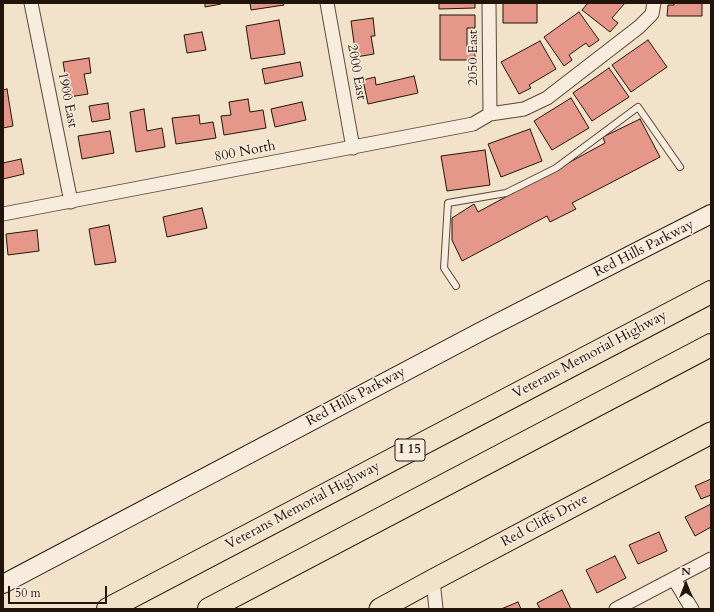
<!DOCTYPE html>
<html>
<head>
<meta charset="utf-8">
<style>
	body { margin:0 }
	#map { position:relative; width:714px; height:612px; overflow:hidden; background:#f3e2ca; font-family:Cardo,serif }
	canvas { display:block }
	.frame { position:absolute; inset:0; border:4px solid #21140a; pointer-events:none }
	.north { position:absolute; left:666px; top:564px; width:40px; height:40px; -webkit-text-stroke:3px #f7ecdd; paint-order:stroke; rotate:0deg; font-size:11px; font-weight:700; line-height:16px; text-align:center; color:#21140a }
	.north::after { content:''; display:block; margin:auto; width:14px; height:18px; background:#21140a; clip-path:polygon(50% 0,100% 100%,50% 72%,0 100%) }
	.scale { position:absolute; left:8px; top:586px; width:99px; height:18px; box-sizing:border-box; border:2px solid #21140a; border-top:0; padding-left:5px; font-size:12px; line-height:14px; white-space:nowrap; color:#21140a; -webkit-text-stroke:3px #f7ecdd; paint-order:stroke }
</style>
</head>
<body>
<div id="map">
<canvas width="714" height="612"></canvas>
<div class="frame"></div>
<div class="north">N</div>
<div class="scale">50 m</div>
</div>
<script>
const ctx = document.querySelector('canvas').getContext('2d');
ctx.lineJoin = 'round';
function fillPath(path, color) {
  ctx.fillStyle = color;
  ctx.fill(path, 'evenodd');
}
function toPath(rows) {
  const path = new Path2D();
  for (const r of rows) {
    path.moveTo(r[0], r[1]);
    for (let i = 2; i < r.length; i += 2) path.lineTo(r[i], r[i + 1]);
  }
  return path;
}
function trace(path, color, width, dash) {
  ctx.strokeStyle = color;
  ctx.lineWidth = width;
  ctx.lineCap = dash ? 'butt' : 'round';
  ctx.setLineDash(dash || []);
  ctx.stroke(path);
}
function label(font, color, halo, rows, align = 'center') {
  ctx.font = font + ' Cardo,serif';
  ctx.lineWidth = 3;
  ctx.setLineDash([]);
  ctx.textBaseline = 'middle';
  ctx.strokeStyle = halo;
  ctx.fillStyle = color;
  for (const [text, x, y, turn = 0] of rows) {
    ctx.save();
    ctx.translate(x, y);
    ctx.rotate((+turn || 0) * Math.PI / 180);
    ctx.textAlign = isNaN(turn) ? turn : align;
    if (halo) ctx.strokeText(text, 0, 0);
    ctx.fillText(text, 0, 0);
    ctx.restore();
  }
}
const building = toPath([
	[205,3,221,3,221,4,205,7,205,3],
	[250,3,283,3,284,5,251,10,250,3],
	[439,3,475,3,475,8,439,9,439,3],
	[503,3,537,3,537,23,503,23,503,3],
	[588,3,625,3,612,18,618,23,610,32,582,10,588,3],
	[674,3,702,3,702,16,667,16,668,5,674,5,674,3],
	[579,12,599,40,589,47,586,43,569,55,572,60,564,66,544,37,579,12],
	[440,15,475,15,475,28,467,28,467,47,475,47,475,60,440,60,440,15],
	[373,18,375,36,371,36,374,54,356,57,351,21,373,18],
	[279,20,285,54,251,59,246,26,279,20],
	[202,32,206,50,187,53,184,35,202,32],
	[648,40,667,67,631,92,612,65,648,40],
	[540,41,556,69,529,85,531,88,519,94,501,62,540,41],
	[89,58,91,73,84,74,88,94,69,97,63,62,89,58],
	[300,62,303,76,265,84,262,69,300,62],
	[609,68,629,97,592,121,573,93,609,68],
	[414,76,418,93,368,104,363,80,375,77,376,85,414,76],
	[7,89,13,126,3,128,3,90,7,89],
	[571,98,589,128,552,150,534,121,571,98],
	[248,99,250,112,263,110,266,128,224,135,221,116,231,115,229,102,248,99],
	[302,102,306,120,275,127,271,109,302,102],
	[108,103,110,119,92,122,89,106,108,103],
	[144,109,147,131,162,128,165,147,136,152,130,112,144,109],
	[199,115,200,124,213,122,216,138,176,144,172,118,199,115],
	[640,119,660,157,572,203,576,209,550,222,547,216,462,261,452,240,452,218,474,204,478,212,605,143,603,137,640,119],
	[530,129,542,161,501,177,488,144,530,129],
	[110,131,114,153,82,159,78,136,110,131],
	[485,150,490,185,447,191,441,156,485,150],
	[21,159,24,174,3,179,3,163,21,159],
	[202,208,207,228,167,237,163,217,202,208],
	[109,225,116,262,95,265,89,229,109,225],
	[37,230,39,251,8,255,6,234,37,230],
	[711,479,711,495,701,499,695,486,711,479],
	[711,504,711,527,695,536,685,517,711,504],
	[659,532,667,551,638,564,629,545,659,532],
	[615,556,626,578,597,593,586,570,615,556],
	[562,590,571,609,540,609,537,603,562,590],
	[518,602,521,609,501,609,518,602]
]);
const lane = toPath([
	[456,286,444,268,448,203,506,193,556,168,638,107,680,167]
]);
const street = toPath([
	[31,3,71,202],
	[327,3,353,148],
	[489,3,490,114],
	[3,214,473,124,490,114,524,109,547,98,639,27,652,14,654,3],
	[674,579,692,609],
	[433,580,436,609],
	[616,609,711,559]
]);
const secondary = toPath([
	[3,584,480,332,711,214]
]);
const primary = toPath([
	[380,609,433,580,711,433]
]);
const highway = toPath([
	[108,609,711,292],
	[209,609,711,345]
]);
const shields = [
	[410,450,30]
];
const shieldNames = [
	["I 15",410,450]
];
const streetNames = [
	["2050 East",474,58,-90],
	["2000 East",356,72,80],
	["1900 East",67,100,79],
	["800 North",245,152,-11],
	["Red Hills Parkway",644,249,-27],
	["Veterans Memorial Highway",590,355,-28],
	["Red Hills Parkway",356,397,-28],
	["Veterans Memorial Highway",303,506,-28],
	["Red Cliffs Drive",545,521,-28]
];
fillPath(building, '#e5988a');
trace(building, '#21140a', 1);
trace(lane, '#56483a', 8);
trace(street, '#56483a', 15);
trace(secondary, '#21140a', 20);
trace(primary, '#21140a', 23);
trace(highway, '#21140a', 24);
trace(lane, '#f7ecdd', 6);
trace(street, '#f7ecdd', 13);
trace(secondary, '#f7ecdd', 18);
trace(primary, '#f3e2ca', 21);
trace(highway, '#f3e2ca', 22);
for (const [x, y, w] of shields) {
  const box = new Path2D();
  box.roundRect(x - w / 2, y - 11, w, 22, 3);
  ctx.fillStyle = '#f7ecdd';
  ctx.fill(box);
  trace(box, '#21140a', 1);
}
label('bold 13px', '#21140a', null, shieldNames);
label('14px', '#21140a', '#f7ecdd', streetNames);
</script>
</body>
</html>
